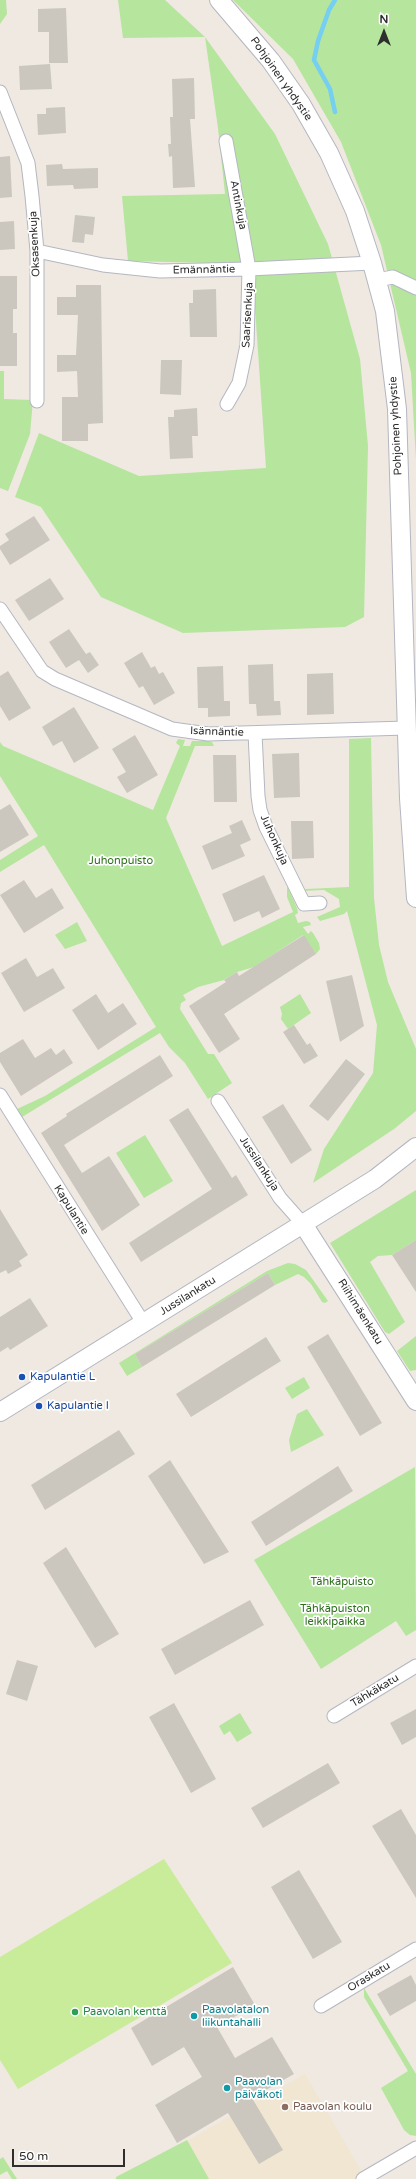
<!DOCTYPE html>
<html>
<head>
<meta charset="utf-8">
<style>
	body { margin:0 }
	#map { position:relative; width:416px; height:2179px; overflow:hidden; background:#efe9e1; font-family:"Varela Round",sans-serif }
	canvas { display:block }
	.north { position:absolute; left:364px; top:12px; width:40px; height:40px; -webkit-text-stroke:3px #fff; paint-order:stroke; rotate:0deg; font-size:11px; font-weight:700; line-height:16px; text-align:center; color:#2e2e2e }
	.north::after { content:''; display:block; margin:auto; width:14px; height:18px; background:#2e2e2e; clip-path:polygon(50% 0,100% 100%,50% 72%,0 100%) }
	.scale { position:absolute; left:12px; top:2149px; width:113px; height:18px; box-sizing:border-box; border:2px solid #2e2e2e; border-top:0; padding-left:5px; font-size:12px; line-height:14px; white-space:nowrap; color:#2e2e2e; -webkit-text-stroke:3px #fff; paint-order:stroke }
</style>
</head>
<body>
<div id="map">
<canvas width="416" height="2179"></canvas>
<div class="north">N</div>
<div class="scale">50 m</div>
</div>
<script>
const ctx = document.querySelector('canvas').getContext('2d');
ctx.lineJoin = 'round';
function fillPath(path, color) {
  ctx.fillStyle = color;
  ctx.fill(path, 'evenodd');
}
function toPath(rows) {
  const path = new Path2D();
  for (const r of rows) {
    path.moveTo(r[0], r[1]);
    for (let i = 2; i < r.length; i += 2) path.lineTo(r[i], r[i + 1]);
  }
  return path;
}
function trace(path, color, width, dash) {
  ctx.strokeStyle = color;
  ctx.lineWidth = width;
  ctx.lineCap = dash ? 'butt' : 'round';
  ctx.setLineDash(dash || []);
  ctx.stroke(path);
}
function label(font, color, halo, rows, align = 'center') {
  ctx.font = font + ' "Varela Round",sans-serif';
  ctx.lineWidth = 3.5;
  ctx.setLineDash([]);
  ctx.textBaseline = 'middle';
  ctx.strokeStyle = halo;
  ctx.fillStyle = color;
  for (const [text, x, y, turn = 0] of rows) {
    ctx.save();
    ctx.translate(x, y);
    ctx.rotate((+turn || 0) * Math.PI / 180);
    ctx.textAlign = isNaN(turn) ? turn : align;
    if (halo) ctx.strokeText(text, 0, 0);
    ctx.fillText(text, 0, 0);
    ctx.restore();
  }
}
const education = toPath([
	[305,2074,366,2179,114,2179,185,2142]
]);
const green = toPath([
	[0,0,6,0,7,14,0,24],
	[118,0,165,0,205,37,275,134,328,244,360,359,368,446,364,617,345,627,183,633,101,597,41,507,15,497,39,433,139,476,266,468,252,264,128,261,122,196,225,194,218,128,205,37,123,38],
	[233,0,416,0,416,460,411,373,381,245,341,142,293,59],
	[0,371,4,371,4,399,33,400,30,434,8,491,0,488],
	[371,738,374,898,379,945,388,982,416,1049,416,1111,394,1129,313,1183,324,1149,373,1073,377,1025,347,911,344,914,320,921,317,917,340,907,339,899,324,890,303,891,306,889,349,887,349,739],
	[178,739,185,740,183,746,190,746,192,741,208,741,212,742,214,746,195,746,166,818,222,946,293,912,287,897,287,886,297,908,298,913,295,915,298,923,306,921,310,922,311,925,303,927,308,934,311,931,313,933,319,943,320,949,316,954,303,935,254,967,237,972,224,980,198,987,183,995,186,1000,181,1003,180,1009,208,1054,214,1054,232,1083,208,1099,185,1063,169,1047,160,1033,22,1117,17,1109,45,1096,156,1027,44,845,0,872,0,860,38,836,0,776,0,742,3,746,153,810,180,746,176,743],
	[77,922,87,941,65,949,55,935],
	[300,994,311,1013,288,1029,281,1019,282,1014,280,1007],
	[145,1135,173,1181,144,1198,116,1153],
	[416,1190,416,1240,392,1255,378,1256,370,1262,405,1322,389,1334,385,1332,330,1243],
	[288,1263,295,1264,306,1270,328,1301,325,1303,322,1302,311,1284,304,1277,298,1274,275,1285,268,1273,135,1354,142,1367,127,1376,119,1363,267,1271],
	[416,1336,416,1370,410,1371,397,1351],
	[304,1377,310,1388,292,1399,285,1388],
	[307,1409,324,1435,291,1452,289,1440,297,1414],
	[415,1467,416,1630,406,1636,396,1621,321,1669,254,1560],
	[240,1713,252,1733,237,1742,230,1731,224,1735,219,1726],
	[364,1988,416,2074,416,2136,410,2135,404,2130,381,2088,408,2071,364,1997],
	[187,2140,209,2179,116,2179,116,2177],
	[3,2157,17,2179,12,2179,7,2171,0,2175,0,2159]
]);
const pitch = toPath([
	[164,1859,232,1963,18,2089,0,2060,0,1957]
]);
const stream = toPath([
	[335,0,329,10,318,41,314,60,330,89,335,112]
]);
const building = toPath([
	[66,8,68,63,49,63,49,32,38,32,38,9],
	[50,64,52,89,20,90,19,66],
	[194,78,195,119,190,119,195,187,173,188,172,156,169,157,168,144,171,144,170,117,173,117,172,79],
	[65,107,66,133,38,135,37,114,46,114,46,108],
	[10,156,12,197,0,198,0,157],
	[62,164,63,169,98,168,98,188,74,189,73,185,47,186,46,165],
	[75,215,95,217,93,235,85,234,84,243,72,242],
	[14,221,15,249,0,250,0,222],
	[0,276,17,276,17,309,13,309,13,333,17,333,17,366,0,366],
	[76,285,101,285,103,423,88,424,88,441,62,441,62,397,78,397,77,371,57,372,57,355,76,355,78,315,57,315,57,297,76,297],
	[216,289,217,337,190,337,189,303,193,303,193,290],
	[161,360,182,360,181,395,160,394],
	[197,408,198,436,192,436,193,458,170,459,168,417,174,417,174,410],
	[34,516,50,540,10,565,0,549,0,546,9,540,5,534],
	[50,578,64,599,29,621,15,600],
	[69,629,86,654,90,652,99,665,88,673,79,660,66,668,49,642],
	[142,652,151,668,155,666,159,674,163,672,175,693,154,705,143,686,139,688,124,663],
	[273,664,274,701,280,701,281,715,257,716,256,704,249,704,248,665],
	[223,666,224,701,230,701,230,716,208,717,208,708,198,708,197,667],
	[8,671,31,708,9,721,0,706,0,676],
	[333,673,334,714,307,715,307,674],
	[74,707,99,748,74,763,62,741,53,746,42,727],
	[135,735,158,775,127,793,117,777,126,772,112,749],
	[299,753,300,797,274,798,272,754],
	[213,755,236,755,237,802,214,802],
	[10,804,29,835,0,852,0,810],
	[242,820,251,840,240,845,245,856,212,870,202,846,232,833,229,826],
	[291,821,313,821,314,858,292,859],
	[264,875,280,909,262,918,259,911,234,922,222,894],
	[24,880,36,898,52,888,64,908,24,933,0,895],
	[304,935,316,954,224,1014,240,1039,219,1053,189,1006,226,982,224,980,237,972,239,976],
	[26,958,37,977,53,968,65,988,24,1012,1,973],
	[352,975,364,1026,340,1042,326,981],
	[96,994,108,1013,123,1003,137,1024,98,1050,72,1010],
	[294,1025,307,1045,310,1043,318,1056,304,1064,283,1032],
	[23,1039,35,1058,51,1048,56,1055,64,1049,73,1063,21,1096,0,1062,0,1053],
	[160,1055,173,1076,64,1145,82,1173,109,1156,140,1205,102,1231,41,1133,67,1116,66,1114],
	[346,1059,365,1074,328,1121,309,1106],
	[283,1104,312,1150,291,1164,262,1117],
	[188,1108,232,1178,236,1175,248,1195,141,1262,129,1243,212,1189,169,1120],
	[0,1209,28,1255,19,1261,22,1266,8,1274,6,1270,0,1273],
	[416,1240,416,1292,392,1255],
	[268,1273,275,1285,142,1367,135,1354],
	[30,1298,48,1326,10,1350,8,1347,0,1352,0,1317],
	[328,1334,382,1423,360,1436,307,1347],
	[266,1337,281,1361,191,1417,176,1394],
	[119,1430,135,1454,45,1510,31,1485],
	[170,1460,229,1552,204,1564,148,1476],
	[338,1466,353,1491,266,1546,251,1522],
	[66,1547,119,1634,95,1648,43,1563],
	[250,1600,264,1625,175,1675,161,1649],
	[17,1660,38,1666,27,1701,6,1694],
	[174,1703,216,1779,191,1793,149,1717],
	[416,1709,416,1737,402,1745,390,1723],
	[328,1763,340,1783,263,1828,251,1808],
	[401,1809,416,1835,416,1898,372,1826],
	[299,1870,342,1942,313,1959,271,1887],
	[233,1967,255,2005,217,2027,235,2058,272,2037,294,2074,252,2098,283,2150,259,2164,228,2113,177,2143,155,2105,202,2077,184,2047,152,2066,131,2028],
	[411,1975,416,1985,416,2001,390,2016,377,1994]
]);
const street = toPath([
	[0,92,28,163,32,196,37,251,37,401],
	[226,141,249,269,247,345,239,383,227,404],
	[37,251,103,265,160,271,249,269,372,263],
	[377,280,393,277,416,288],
	[0,609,42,671,55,679,172,729,208,734,406,728],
	[255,733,258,796,260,810,266,827,304,904,320,903],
	[0,1095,144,1324],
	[218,1101,280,1198,303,1224],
	[334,1716,416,1666],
	[321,2006,416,1949],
	[363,2179,416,2148]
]);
const secondary = toPath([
	[219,0,271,61,301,104,329,153,355,211,372,263,385,311,397,409,409,798,416,898],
	[303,1224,416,1401],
	[0,1412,375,1179,416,1147]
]);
const markers = [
	[22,1377,4,"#1a4fb4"],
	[39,1406,4,"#1a4fb4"],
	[75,2012,4,"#2e9e5b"],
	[194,2016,4,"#0f9aa8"],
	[227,2088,4,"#0f9aa8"],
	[285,2107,4,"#8d6e63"]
];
const streetNames = [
	["Pohjoinen yhdystie",281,79,55],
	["Antinkuja",238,205,79],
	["Oksasenkuja",35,244,-93],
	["Emännäntie",204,270,-1],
	["Saarisenkuja",248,315,-87],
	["Pohjoinen yhdystie",396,426,-93],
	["Isännäntie",217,732,2],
	["Juhonkuja",274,840,66],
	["Jussilankuja",259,1164,57],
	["Kapulantie",71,1210,58],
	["Jussilankatu",188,1296,-32],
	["Riihimäenkatu",360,1312,58],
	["Tähkäkatu",375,1691,-31],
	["Oraskatu",369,1977,-31]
];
const parkNames = [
	["Juhonpuisto",121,861],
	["Tähkäpuisto",342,1582],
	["Tähkäpuiston",335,1609],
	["leikkipaikka",335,1622]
];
const transitNames = [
	["Kapulantie L",30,1377],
	["Kapulantie I",47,1406]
];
const cultureNames = [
	["Paavolatalon",202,2010],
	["liikuntahalli",202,2023],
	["Paavolan",235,2082],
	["päiväkoti",235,2095]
];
const leisureNames = [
	["Paavolan kenttä",83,2012]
];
const educationNames = [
	["Paavolan koulu",293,2107]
];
fillPath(education, '#f0e6d1');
fillPath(green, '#b6e59e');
fillPath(pitch, '#c9ec9a');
trace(stream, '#75cff0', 4.5);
fillPath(building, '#cbc7bf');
trace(street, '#b4b7c1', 15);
trace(secondary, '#b4b7c1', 20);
trace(street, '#fff', 13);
trace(secondary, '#fff', 18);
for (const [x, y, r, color] of markers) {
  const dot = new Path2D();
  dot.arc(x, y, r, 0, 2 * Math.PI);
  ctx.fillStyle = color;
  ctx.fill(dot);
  trace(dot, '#fff', 1.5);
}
label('11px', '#2e2e2e', '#fff', streetNames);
label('11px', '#2c6e1b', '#fff', parkNames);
label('11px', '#164399', '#fff', transitNames, 'left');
label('11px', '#0d838f', '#fff', cultureNames, 'left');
label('11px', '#27864d', '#fff', leisureNames, 'left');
label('11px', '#785e54', '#fff', educationNames, 'left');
</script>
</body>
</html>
